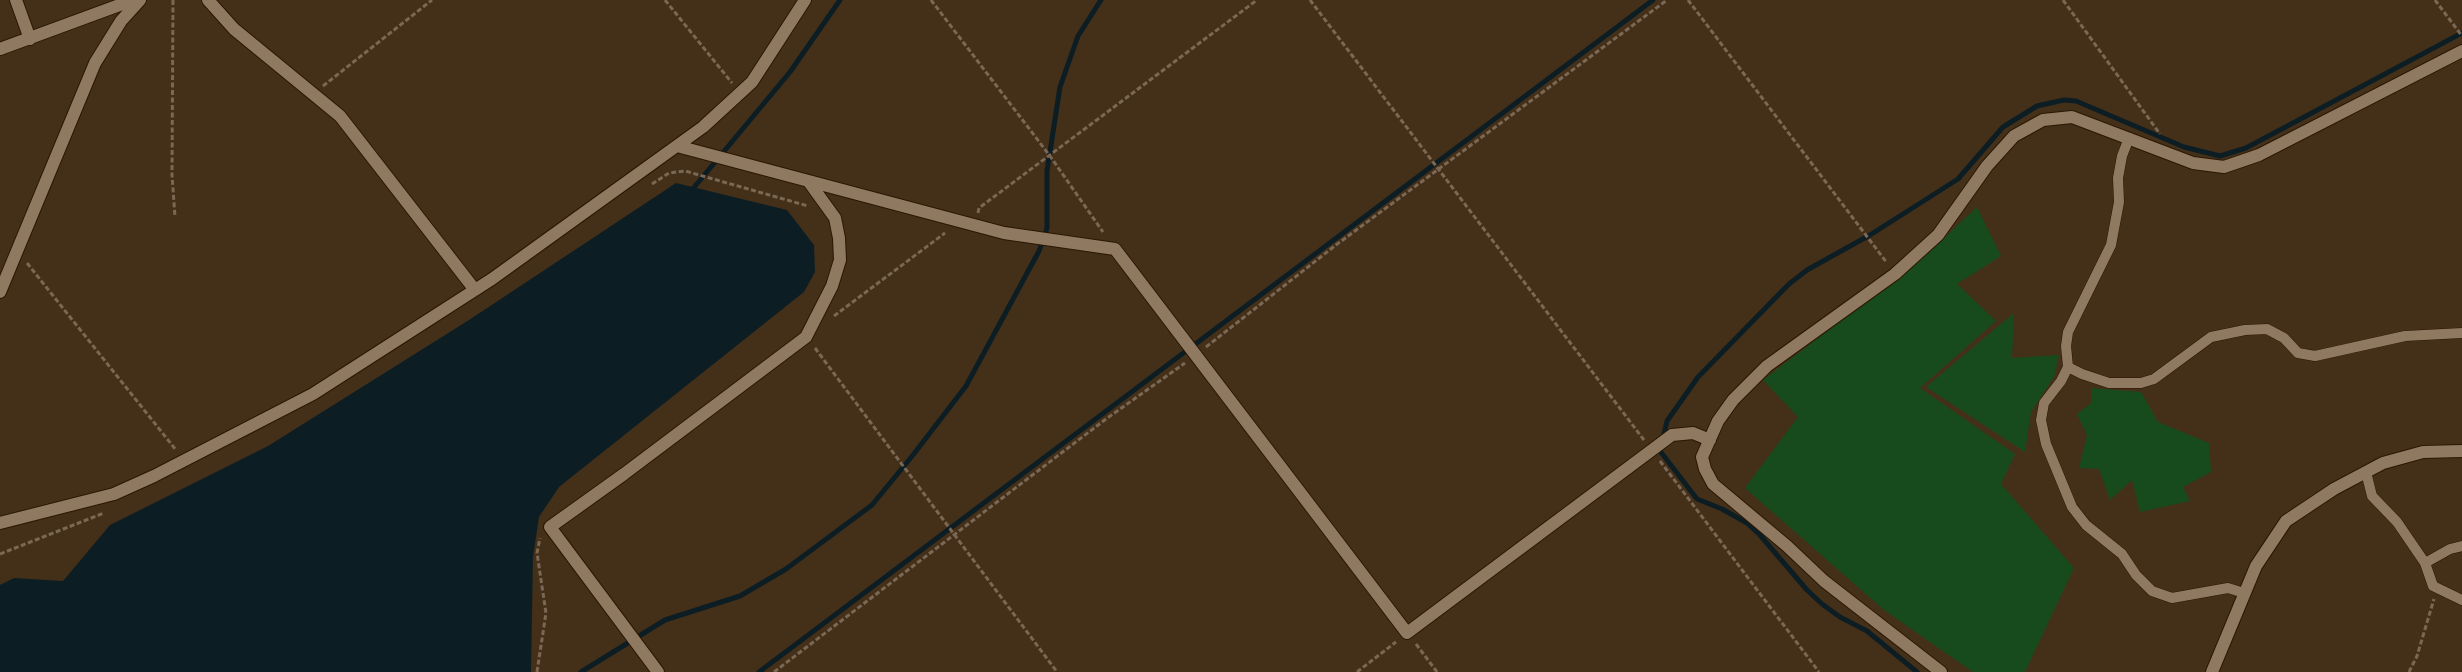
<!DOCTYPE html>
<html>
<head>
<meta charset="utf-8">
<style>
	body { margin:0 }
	canvas { display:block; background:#442f19 }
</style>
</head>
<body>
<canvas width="2462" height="672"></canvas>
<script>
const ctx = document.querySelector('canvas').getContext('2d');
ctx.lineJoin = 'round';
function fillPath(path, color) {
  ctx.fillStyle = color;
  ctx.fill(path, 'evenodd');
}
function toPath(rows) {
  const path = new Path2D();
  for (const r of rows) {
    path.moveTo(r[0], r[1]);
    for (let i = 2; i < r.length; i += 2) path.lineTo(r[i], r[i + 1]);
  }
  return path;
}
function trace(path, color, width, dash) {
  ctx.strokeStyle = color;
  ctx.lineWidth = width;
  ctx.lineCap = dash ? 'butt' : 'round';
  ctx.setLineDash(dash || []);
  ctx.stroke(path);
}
const green = toPath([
	[1977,207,2001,256,1957,284,1996,321,1920,388,2015,454,2001,484,2074,568,2025,672,1973,672,1884,610,1745,488,1798,417,1763,380,1917,263],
	[2014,313,2012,358,2059,355,2054,377,2031,412,2025,452,1926,387],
	[2091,388,2141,392,2158,422,2209,443,2211,472,2183,487,2190,501,2140,512,2132,480,2110,500,2099,469,2079,468,2087,435,2077,414,2091,403]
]);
const water = toPath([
	[676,183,787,210,814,245,815,272,804,292,559,487,539,517,533,557,531,672,0,672,0,585,14,578,63,581,110,525,268,446,469,320]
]);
const stream = toPath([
	[691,191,790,72,840,0],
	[581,672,665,620,740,596,786,569,872,505,913,455,966,386,1039,251,1047,228,1047,171,1060,87,1078,36,1101,0],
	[759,672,1653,0],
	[1917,672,1867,631,1840,617,1822,604,1807,590,1759,534,1747,523,1722,509,1697,499,1660,451,1667,421,1698,377,1789,284,1807,270,1870,235,1958,179,2003,127,2037,106,2064,100,2076,101,2184,147,2220,156,2246,148,2462,33]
]);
const path = toPath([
	[173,0,172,175,175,217],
	[665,0,732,83],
	[931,0,1050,156,1103,232],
	[1310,0,1644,440],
	[1688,0,1887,263],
	[2063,0,2160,134],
	[2435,0,2462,36],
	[323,86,432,0],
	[652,184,669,173,685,171,808,206],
	[978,213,979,208,1257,0],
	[27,263,176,450],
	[834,316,945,233],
	[1206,347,1336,245,1667,0],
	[815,348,1057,672],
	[1660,461,1819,672],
	[0,554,104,513],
	[1416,644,1437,672],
	[537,672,546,613,537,553,540,538],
	[774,672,1106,419,1185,363],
	[1357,672,1396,642],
	[2409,672,2417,656,2434,599]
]);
const lane = toPath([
	[2129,138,2122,156,2118,178,2119,202,2111,245,2068,332,2066,346,2068,367,2061,381,2044,403,2041,420,2046,444,2072,507,2086,525,2122,554,2136,575,2152,591,2172,598,2228,588,2244,593],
	[2068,367,2082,374,2109,383,2141,383,2154,379,2211,337,2245,330,2267,329,2284,338,2298,353,2315,356,2405,336,2462,333],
	[2366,472,2372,496,2397,522,2425,563,2433,586,2462,600],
	[2425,563,2450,549,2462,546]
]);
const street = toPath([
	[16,0,30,39],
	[208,0,234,29,340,116,475,290],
	[0,49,133,0],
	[677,146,1004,233,1115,249,1407,633,1672,435,1693,433,1710,440],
	[0,523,114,494,154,476,313,394,492,279,703,127,752,82,805,0],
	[658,672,550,527,624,474,806,337,832,286,840,260,839,238,835,218,809,182],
	[1941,672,1824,581,1787,546,1713,484,1705,469,1702,457,1718,421,1733,400,1767,366,1895,274,1938,235,1987,166,2014,136,2043,120,2072,117,2193,163,2224,167,2259,155,2462,51],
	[2212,672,2256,566,2286,521,2334,489,2383,463,2423,452,2462,451]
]);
const secondary = toPath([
	[0,292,95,63,121,21,140,0]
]);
fillPath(green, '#174b1e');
fillPath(water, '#0c1e24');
trace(stream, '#0c1e24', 5);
trace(lane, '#2a1702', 11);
trace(street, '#2a1702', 14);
trace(secondary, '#2a1702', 14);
trace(path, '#7a6754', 3, [5, 2.5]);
trace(lane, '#907961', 10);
trace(street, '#907961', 12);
trace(secondary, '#907961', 12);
</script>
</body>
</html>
